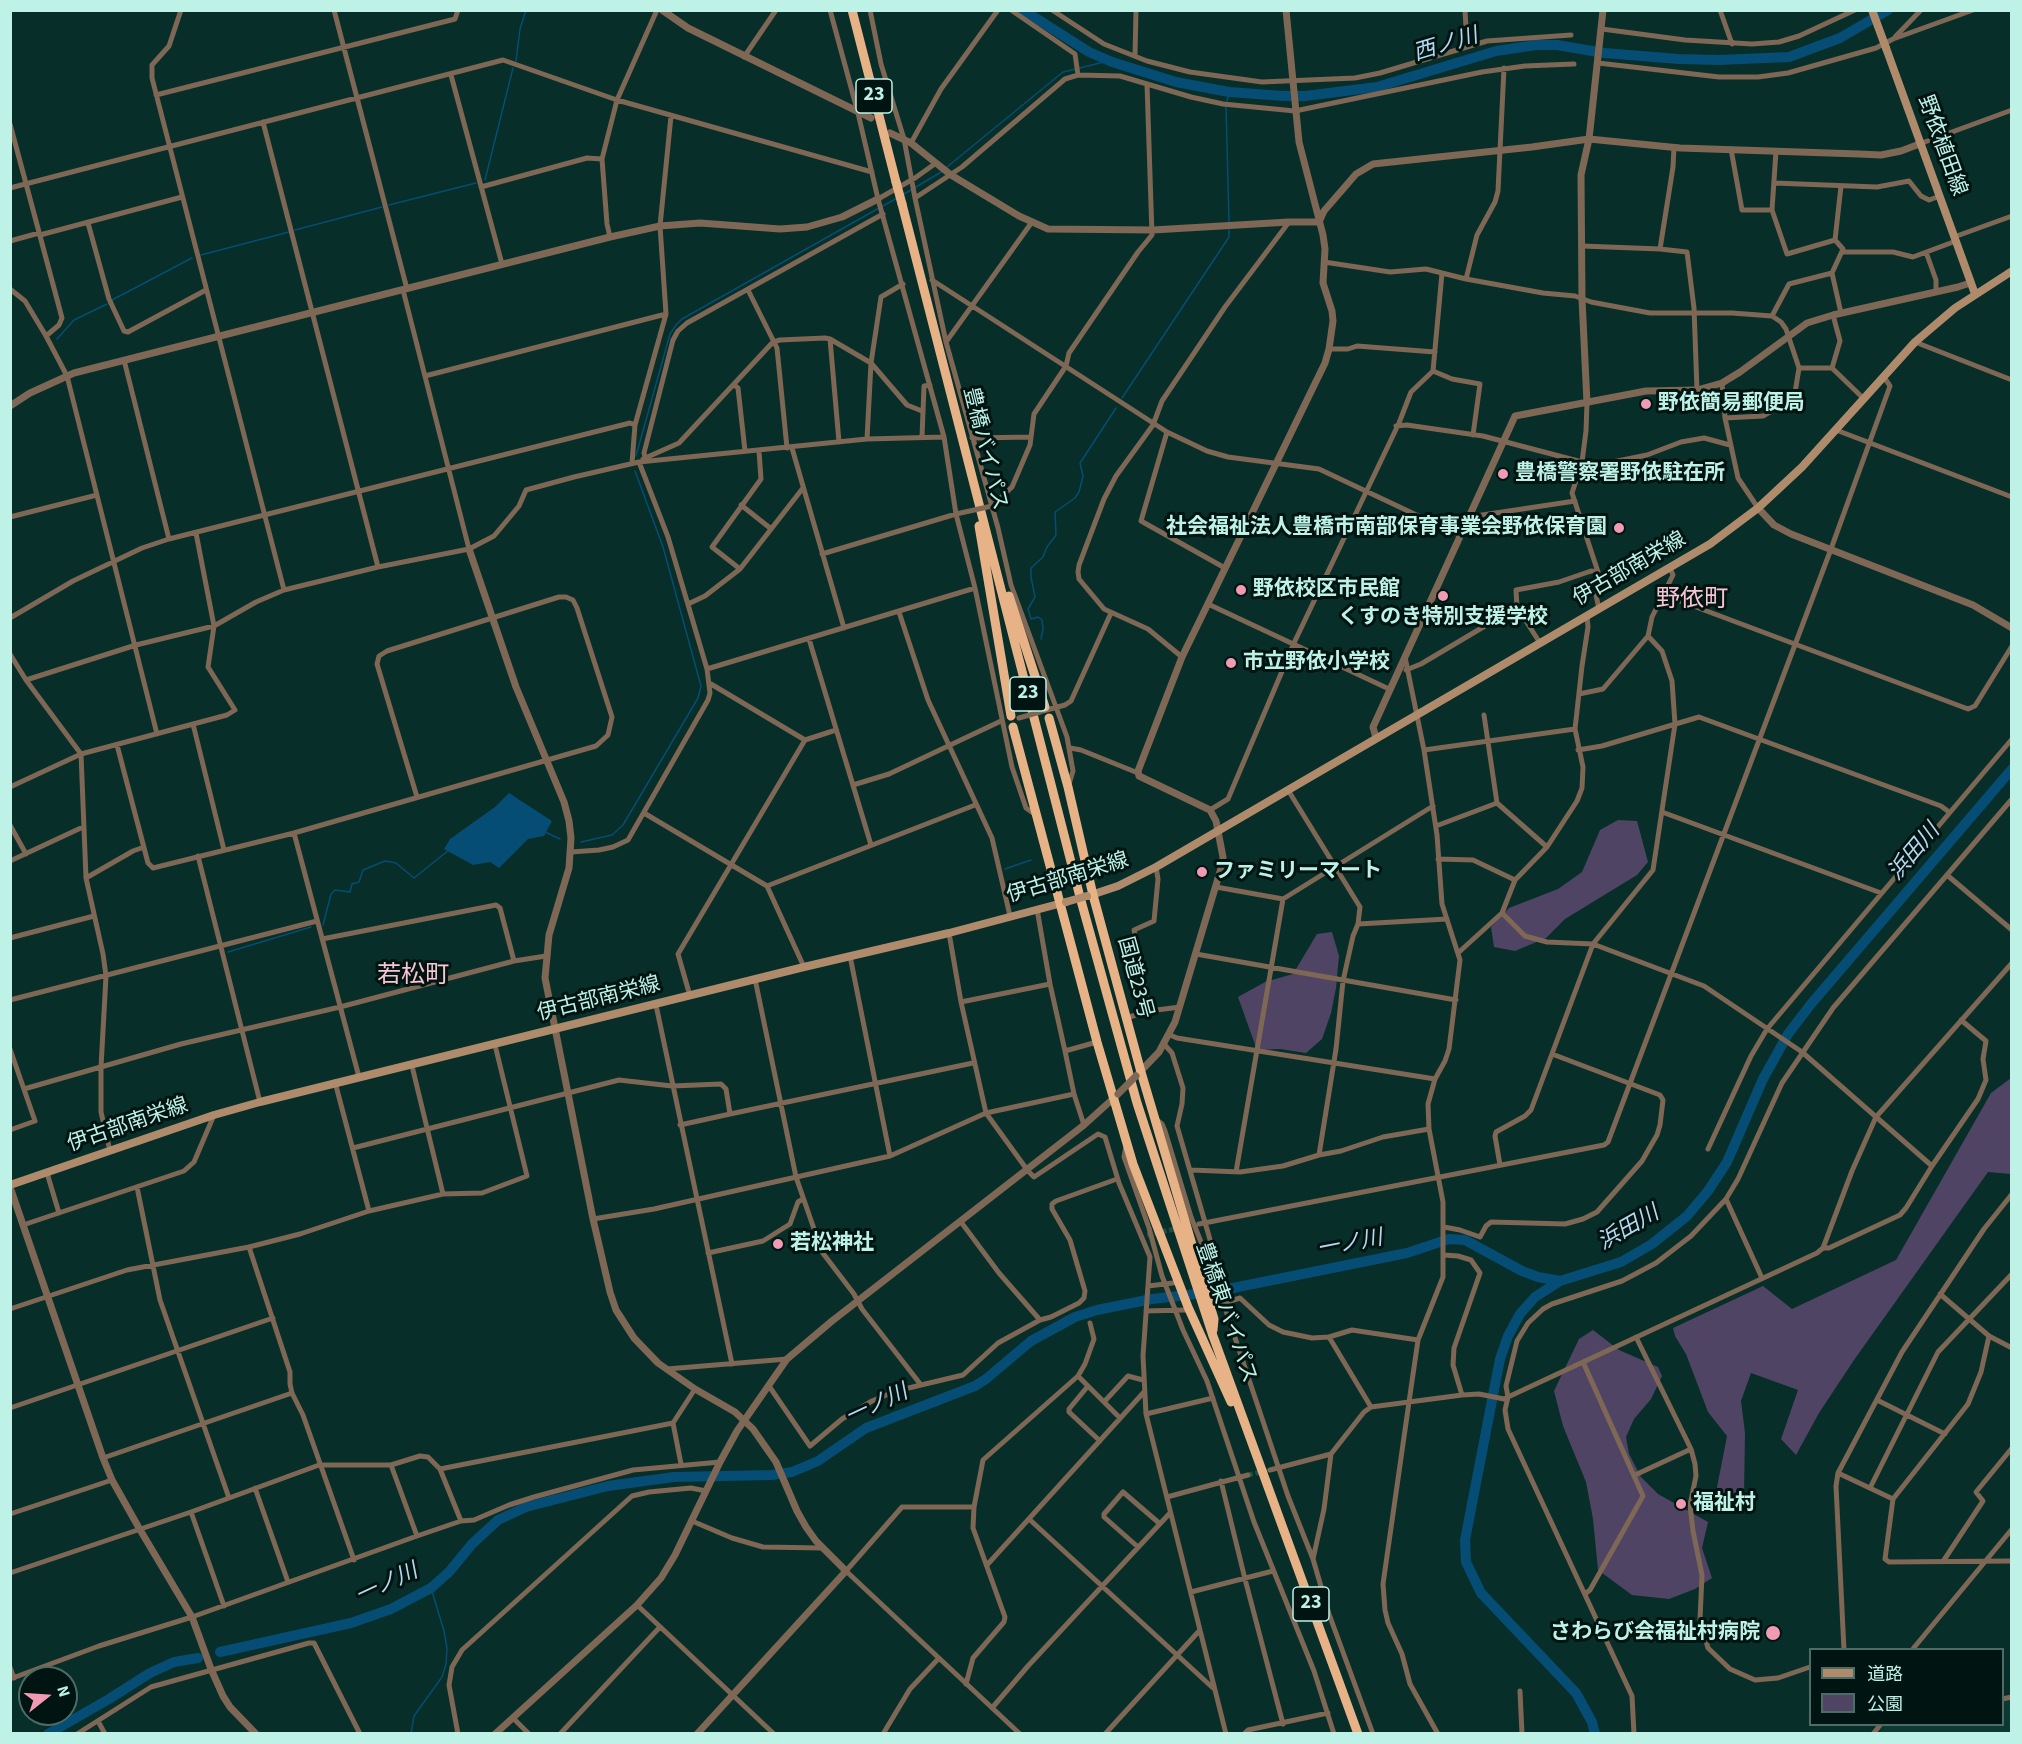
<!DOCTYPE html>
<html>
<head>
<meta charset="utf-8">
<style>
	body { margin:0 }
	#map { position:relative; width:2022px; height:1744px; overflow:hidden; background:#072e28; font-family:"Source Sans 3","Noto Sans JP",sans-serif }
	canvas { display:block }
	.frame { position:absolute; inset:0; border:12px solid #bef2e7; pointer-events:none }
	.legend { position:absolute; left:1809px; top:1648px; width:195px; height:78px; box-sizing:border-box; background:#001411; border:2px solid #4c6d67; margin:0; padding:8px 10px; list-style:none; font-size:18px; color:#bef2e7 }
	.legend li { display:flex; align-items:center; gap:12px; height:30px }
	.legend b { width:30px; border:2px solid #4c6d67 }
	.north { position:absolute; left:18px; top:1666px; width:60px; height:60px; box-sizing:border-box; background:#001411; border:2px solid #4c6d67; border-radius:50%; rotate:73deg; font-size:16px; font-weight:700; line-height:24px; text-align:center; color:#bef2e7 }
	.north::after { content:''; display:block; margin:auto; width:21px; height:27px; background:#f19ab3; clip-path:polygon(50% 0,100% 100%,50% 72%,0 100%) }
</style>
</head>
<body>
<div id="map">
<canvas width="2022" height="1744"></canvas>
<div class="frame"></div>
<ul class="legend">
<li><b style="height:8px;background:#af8b6c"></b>道路</li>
<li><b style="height:16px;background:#504464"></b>公園</li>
</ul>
<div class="north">N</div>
</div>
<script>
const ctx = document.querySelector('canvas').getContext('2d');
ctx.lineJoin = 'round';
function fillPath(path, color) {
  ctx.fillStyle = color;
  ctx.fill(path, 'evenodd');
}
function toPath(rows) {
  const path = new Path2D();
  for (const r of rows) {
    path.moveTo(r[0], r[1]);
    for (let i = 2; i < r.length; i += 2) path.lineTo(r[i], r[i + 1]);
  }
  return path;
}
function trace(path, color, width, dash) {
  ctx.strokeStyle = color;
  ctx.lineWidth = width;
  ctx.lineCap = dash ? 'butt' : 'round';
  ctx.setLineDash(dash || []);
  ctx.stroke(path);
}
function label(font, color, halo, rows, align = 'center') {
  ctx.font = font + ' "Source Sans 3","Noto Sans JP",sans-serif';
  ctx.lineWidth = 6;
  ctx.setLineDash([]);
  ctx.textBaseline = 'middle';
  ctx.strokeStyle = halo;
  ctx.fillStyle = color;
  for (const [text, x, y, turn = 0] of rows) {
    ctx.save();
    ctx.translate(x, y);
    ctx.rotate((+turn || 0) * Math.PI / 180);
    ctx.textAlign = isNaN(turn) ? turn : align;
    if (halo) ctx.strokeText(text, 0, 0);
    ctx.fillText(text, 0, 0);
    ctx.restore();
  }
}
const built = toPath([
	[2011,1699,2011,1733,1878,1734,1883,1726,1888,1725,2002,1724,2003,1701]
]);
const green = toPath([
	[1618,820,1637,821,1648,862,1637,875,1565,919,1546,938,1515,951,1494,947,1491,927,1509,908,1558,889,1582,872,1600,830],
	[1332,932,1339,956,1336,988,1331,1013,1322,1039,1306,1053,1280,1049,1257,1050,1238,997,1265,982,1293,974,1317,934],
	[2011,1078,2011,1174,1988,1172,1854,1360,1819,1413,1796,1455,1781,1439,1798,1390,1751,1373,1741,1401,1745,1433,1744,1494,1712,1513,1727,1436,1708,1412,1686,1354,1675,1336,1673,1328,1763,1286,1792,1309,1896,1260,1991,1093],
	[1593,1330,1619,1350,1658,1367,1662,1376,1651,1399,1634,1419,1626,1437,1629,1454,1641,1477,1658,1494,1708,1522,1702,1548,1712,1578,1695,1589,1669,1599,1632,1595,1598,1570,1593,1519,1586,1482,1563,1426,1554,1391,1579,1339]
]);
const water = toPath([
	[509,793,552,821,544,836,528,839,499,868,490,862,473,865,444,849,450,839,495,807]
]);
const stream = toPath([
	[516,61,520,29,526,10],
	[1080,68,1108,61],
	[1227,101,1229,92],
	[1226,106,1229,222],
	[947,167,1063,72,1076,69],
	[485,180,513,68],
	[904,194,943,171],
	[389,205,476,183],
	[883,206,897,198],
	[295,230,382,207],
	[201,255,289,232],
	[112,300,192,258],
	[57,339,74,320,107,304],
	[1122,398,1229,237,1229,229],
	[636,456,670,334,676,325,682,319,879,208],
	[1041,639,1043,629,1042,620,1038,617,1031,619,1028,609,1035,597,1031,577,1031,568,1043,557,1047,547,1056,535,1055,512,1075,498,1079,492,1083,476,1080,463,1116,408],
	[545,832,560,839],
	[581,842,612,835,623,825,698,698,701,686,663,547,635,471],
	[1005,869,1031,860],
	[323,925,331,894,335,890,350,892,352,884,359,882,363,870,385,861,396,863,414,878,449,850],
	[228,952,311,927],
	[411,1734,414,1716,442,1677,446,1664,447,1648,444,1631,431,1588]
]);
const river = toPath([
	[1023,10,1089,52,1112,62,1176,82,1229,92,1284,96,1305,96,1377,87,1496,51,1536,45,1557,45,1604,53,1679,59,1719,60,1789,57,1840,38,1888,10],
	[220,1652,351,1623,391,1609,431,1588,449,1572,472,1544,498,1520,526,1507,608,1486,674,1477,772,1475,792,1472,818,1461,866,1428,975,1386,986,1379,1031,1341,1075,1317,1097,1310,1152,1299,1213,1292,1407,1253,1449,1239,1465,1240,1522,1271,1538,1277,1560,1281],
	[48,1734,109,1699,150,1673,174,1662,198,1658],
	[1595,1734,1592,1722,1576,1693,1481,1593,1466,1562,1465,1540,1500,1359,1508,1336,1520,1314,1535,1297,1560,1281,1621,1262,1652,1244,1687,1216,1708,1191,1727,1162,1763,1079,1788,1034,1811,1004,2012,769]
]);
const minorTunnel = toPath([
	[1147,1235,1179,1228],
	[1248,1475,1270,1470]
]);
const minor = toPath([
	[181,10,169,46,152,65,152,78,284,590],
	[334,10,407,289],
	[830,10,858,113,878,199,944,437,956,514,975,588,1012,767,1026,808,1036,815],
	[870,10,881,64,904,139,915,198,946,342,998,528,1011,585,1067,737,1073,771,1069,784],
	[1011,10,1075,54,1078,75],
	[1052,10,1104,44,1147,61,1190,72,1262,82,1355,78,1380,73,1487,41,1571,35],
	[1465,10,1467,46],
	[1720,10,1732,44],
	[1602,29,1685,40,1752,44,1779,42,1799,36,1855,10],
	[1895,37,1921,10],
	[1135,56,1136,10],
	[744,57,776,10],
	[1598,63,1719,77,1758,77,1788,73,1876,48,1893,39,1973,10],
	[451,75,502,264],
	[156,95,455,19,458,10],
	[263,122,378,567],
	[10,124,62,318,59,325,46,336],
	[911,143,941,89,998,10],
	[1922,143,2012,110],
	[1731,149,1742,210,1772,210],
	[1776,151,1772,210,1787,254,1835,240,1843,249,1832,273],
	[1774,183,1877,187,1909,181,1921,196,1929,200,1940,196],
	[481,187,587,158,602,159],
	[10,188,503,60,617,100,872,172],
	[915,198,962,167,1065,79,1078,75,1120,76,1191,97,1223,104,1295,111,1482,72,1525,66,1574,64],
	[878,199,915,178,936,163],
	[88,223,109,299,124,331,128,332,206,290],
	[40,235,182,197],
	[610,237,607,224,602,159,617,100,657,10],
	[1954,237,2012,216],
	[1835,240,1841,186],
	[10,241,39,233],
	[1582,246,1660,249,1687,252,1694,308,1697,390],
	[1660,249,1673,167,1674,147],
	[1842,252,1893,252,1913,257,1956,241],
	[1926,252,1936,280,1936,292],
	[1324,262,1390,272,1426,269,1466,279,1543,293,1575,296,1591,302,1650,313,1732,313,1772,316,1781,322,1786,329,1799,368,1832,368,1863,398],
	[1466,279,1477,235,1495,202,1498,191,1504,68],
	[932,280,1167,432,1207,451,1228,457,1319,469,1461,536],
	[10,289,25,301,46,336,67,376,157,734],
	[403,290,469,549],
	[748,290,777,348,787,448],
	[1772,316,1789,284,1832,273,1841,313],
	[830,339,839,442],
	[946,342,1032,222],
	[1915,342,2012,380],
	[1329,349,1348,349,1357,346,1435,352],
	[124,360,169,539],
	[1832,368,1840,341,1833,315],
	[1433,371,1452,379,1480,384,1473,435],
	[425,376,666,314],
	[1722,383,1725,418,1738,478,1758,508],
	[734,385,738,388,745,451],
	[1587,403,1586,431,1582,462,1572,493,1598,572,1596,595,1599,609],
	[1725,418,1763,416,1775,409,1793,405,1799,368],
	[1396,426,1407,425,1483,436,1582,462,1608,463,1647,455,1681,442,1704,438,1730,445],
	[1836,430,2012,497],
	[1167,432,1141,521,1225,568],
	[922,437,924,386,930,385],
	[972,438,1031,437],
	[867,439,871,363,881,297,903,284],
	[792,448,844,628],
	[645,457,644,453,673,340,678,331,687,323,883,214],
	[643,459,679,443,773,342,780,340,825,338,830,339,871,363,907,405,922,411],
	[632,463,635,425,666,314,660,226,671,116],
	[741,505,770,528],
	[992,506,1012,487,1030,445,1034,414,1066,366,1069,353,1138,252,1152,235,1147,84],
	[10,517,97,495],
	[1469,517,1575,501],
	[822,554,956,514],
	[740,569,712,547,761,479,759,451],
	[1664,595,1968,709,1975,706,2012,646],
	[688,604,705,596,740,569,803,488],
	[1208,604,1389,689],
	[899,612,928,700,992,838,1010,916],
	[10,618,73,581,142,548,169,539,630,423,635,425],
	[809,639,871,845],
	[1540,643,1517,607,1516,590,1559,582,1591,571,1598,572],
	[10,654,26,680,81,754,86,878,103,954,106,976,101,1067,101,1112,110,1151],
	[1182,657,1148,629,1104,609,1079,579,1078,572,1079,565,1104,499,1116,476,1153,425,1162,401,1225,307,1289,222],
	[1405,657,1424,750,1437,835,1442,904,1460,960,1449,1049,1445,1061,1435,1079,1428,1104,1429,1129,1443,1202,1443,1277,1418,1340,1409,1402,1462,1395,1479,1394,1504,1399,1508,1397,1817,1253,1823,1248,1852,1171,1876,1117,2012,963],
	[707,669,975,588],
	[1406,670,1421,664,1517,607],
	[26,680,136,645,214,626,256,602,284,590,378,567,469,549,494,536,519,506,526,490,574,477,639,462,867,439,944,437],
	[711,684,805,740],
	[1579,694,1603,689,1648,636],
	[1043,711,1065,705,1071,701,1111,613],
	[193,724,224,850],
	[117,745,148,863,153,868,294,833,596,746,608,735,612,717,577,608,573,600,566,597,559,597,387,651,379,656,377,664,417,797],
	[1070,748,1081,750,1138,773],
	[1424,750,1575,729],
	[1578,750,1602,746,1699,717,1941,806,1949,812],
	[853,785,889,774,1001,721],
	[10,787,81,754,227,715,235,710,208,667,214,626,196,533],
	[1288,790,1360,907,1358,924,1353,936,1343,981,1336,1049,1319,1155],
	[1497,803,1547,847],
	[1210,810,1228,799,1294,643,1399,423,1411,392,1433,371,1442,273],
	[1662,812,1881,893],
	[644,813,767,886,804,967],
	[10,825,26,854],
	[1436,826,1497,803,1484,715],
	[294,833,359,1077],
	[571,852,599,850,613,847,628,840,708,700,710,693,707,669,668,537,639,462],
	[198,856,260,1102],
	[1438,859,1473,860,1515,880],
	[10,861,83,827],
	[1947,875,2012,930],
	[86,878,133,851,144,847],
	[767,886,975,805],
	[1216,887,1283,899,1433,806],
	[1037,909,1050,984,1065,1051,1097,1042],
	[1502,913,1525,936,1547,942,1593,944,1704,986,1802,1052,1932,1166],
	[1358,924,1447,919],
	[949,933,961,1002,986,1113,1028,1171,1034,1177,1098,1134,1105,1137,1119,1183,1150,1257,1143,1356,1146,1414,1226,1734],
	[10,938,94,916],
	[322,939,496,905,500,908,514,961],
	[1458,953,1502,913,1515,880,1547,847,1577,801,1582,788,1583,767,1575,729,1582,666,1588,627,1587,616],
	[1196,954,1456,1000],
	[850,956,890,1156,986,1113,1074,1094],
	[755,979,796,1177,822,1252,854,1294,862,1309,921,1385],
	[690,996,678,954,805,740,836,730],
	[10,1000,317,921],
	[961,1002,1050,984],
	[656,1005,732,1364],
	[1149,1011,1134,930,1154,921,1158,879,1156,867],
	[1126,1018,1149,1011,1180,1007],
	[1170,1035,1177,1038,1435,1079],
	[1164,1044,1172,1053,1183,1088,1182,1104,1177,1126,1211,1243,1214,1262,1213,1272,1205,1278],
	[10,1049,35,1121,10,1130],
	[1065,1051,1074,1094,1084,1125],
	[412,1066,443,1194],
	[335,1082,369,1211],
	[24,1089,181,1044,340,1007,514,961,546,956],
	[1157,1120,1162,1124,1165,1131,1191,1217,1213,1272,1288,1496,1313,1559,1329,1614,1373,1734],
	[680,1125,730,1114],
	[1126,1146,1124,1157,1149,1228,1162,1276,1183,1330,1207,1381,1254,1522,1314,1671,1334,1734],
	[353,1148,619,1080,672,1086,721,1084,726,1089,730,1114,973,1063],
	[1708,1149,1751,1056,1767,1029,2012,739],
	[1500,1165,1495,1136,1496,1132,1525,1116,1531,1110,1593,944,1653,870,1675,724,1672,681,1662,651,1648,636,1652,617,1673,575,1670,568],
	[1191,1170,1240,1172,1283,1166,1319,1155,1341,1151,1383,1137,1429,1129],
	[1236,1172,1283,899],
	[47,1173,59,1213],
	[137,1187,160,1300,229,1498],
	[1726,1199,1762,1278],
	[593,1219,654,1209,890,1156],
	[1199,1224,1604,1145,1608,1142,1831,549,1890,386,1884,377],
	[23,1225,184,1171,194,1162,214,1115],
	[1444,1227,1460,1230,1480,1237,1486,1226,1491,1222,1565,1224,1583,1219,1597,1212,1642,1161,1657,1135,1660,1125,1663,1100,1660,1095,1552,1054],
	[249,1247,290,1372,290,1384,292,1393,303,1415,354,1560],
	[1823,1248,1829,1248,1900,1215,1906,1208,1932,1166,1978,1099,1986,1080,1983,1059,1986,1041,1961,1020],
	[708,1253,763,1241,790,1224,798,1202,803,1199],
	[1444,1255,1458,1256,1471,1260,1480,1273,1454,1348,1453,1365,1462,1395],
	[1148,1286,1173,1283],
	[1940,1294,1989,1336,2012,1348],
	[1214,1306,1240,1298,1269,1325,1283,1332,1312,1338,1329,1337,1352,1330,1418,1340],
	[10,1309,127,1270,249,1247,300,1234,369,1211,443,1194,482,1193,527,1176,495,1045],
	[1146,1311,1185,1310],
	[1040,1320,1051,1317,1079,1303,1084,1298,1085,1291,1070,1240,1052,1209,1052,1204,1056,1201,1117,1179],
	[1989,1336,1981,1372,1968,1404,1893,1499,1885,1559,1889,1562,2012,1561],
	[1329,1337,1371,1407],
	[1636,1337,1691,1449,1695,1464,1696,1476,1690,1505,1693,1531,1702,1575,1700,1619,1708,1648,1730,1669,1755,1680,1778,1678,1810,1667],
	[1583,1362,1643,1496,1590,1590,1585,1594],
	[667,1369,787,1359],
	[1078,1376,1120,1418],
	[769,1386,810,1446,842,1419,872,1401,896,1391,963,1375,998,1343,1040,1320,999,1273,961,1222],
	[1088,1386,1069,1409,1069,1412,1100,1441],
	[1877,1400,1945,1434],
	[1104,1402,1128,1376,1143,1380],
	[10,1408,273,1318],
	[1146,1414,1213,1398],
	[103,1458,292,1393],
	[681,1464,673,1423,695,1389],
	[391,1465,417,1536],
	[440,1469,673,1423],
	[1270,1470,1331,1454],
	[1838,1473,1893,1499],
	[1635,1475,1691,1449],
	[1221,1481,1245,1579,1283,1724],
	[255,1488,288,1582],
	[1870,1488,1938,1352,2012,1274],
	[1167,1497,1248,1475],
	[974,1507,902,1507,846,1571,1020,1734],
	[191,1512,224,1606],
	[10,1514,112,1480],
	[1029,1519,1213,1688],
	[692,1521,732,1538,763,1547,822,1548],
	[1138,1547,1104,1517,1104,1514,1123,1492,1159,1523],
	[1313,1559,1324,1509,1331,1454,1364,1412,1371,1407,1409,1402,1383,1584,1385,1610,1388,1623,1402,1654,1410,1684,1438,1734],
	[1944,1560,1983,1501,1976,1492,2012,1448],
	[987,1565,1144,1392],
	[10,1573,191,1512,319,1465,391,1465,420,1456,428,1457,440,1469,461,1521],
	[1191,1592,1273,1571],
	[637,1605,774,1734],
	[1844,1650,1836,1486,1838,1473,1902,1352,1984,1229,2012,1194],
	[1912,1650,2012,1529],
	[10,1667,14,1678],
	[10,1679,99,1646,192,1617,417,1536,461,1521,474,1520,509,1505,534,1497,633,1470,720,1462],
	[966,1684,973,1658,1004,1622,1005,1617,973,1528,974,1507,983,1460,1078,1376,1085,1364,1094,1339,1090,1323],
	[1520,1691,1522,1734],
	[2002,1699,2012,1697],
	[992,1708,1028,1666,1170,1513],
	[513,1718,529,1734],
	[98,1721,105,1734],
	[77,1734,151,1687,309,1643,314,1643,360,1734],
	[458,1734,449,1685,452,1667,462,1650,632,1496,649,1492,691,1488,706,1491],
	[560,1734,659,1628],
	[883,1734,910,1689,939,1658],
	[1105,1734,1200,1630],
	[1244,1734,1248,1730,1328,1713],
	[1634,1734,1632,1696,1508,1429,1505,1410,1508,1397,1506,1386,1517,1341,1528,1323,1543,1309,1552,1304,1622,1281,1656,1263,1691,1236,1726,1199,1738,1179,1782,1083,1833,1008,2012,799],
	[1873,1734,1881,1724]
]);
const tertiary = toPath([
	[662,10,688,28,871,118],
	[890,133,911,143,951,175,1019,216,1048,229,1153,230,1289,222,1319,222],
	[1319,222,1324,211,1356,174,1373,164,1532,147,1589,139,1680,148,1859,154,1881,155,1901,151,1922,143],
	[1587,403,1582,299,1581,175,1589,139,1603,10],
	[10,406,30,393,74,373,610,237,660,226,700,223,780,229,807,227,842,217,878,199],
	[1758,508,1774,525,1791,534,1973,605,2012,628],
	[469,549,516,687,564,802,569,821,571,838,569,868,549,935,545,978,593,1219,610,1292,616,1310,634,1338,658,1363,695,1389,735,1412,753,1429,776,1462,797,1511,806,1527,816,1541,846,1571,697,1734],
	[1376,738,1373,727,1515,416,1646,391,1697,390,1722,383,1740,372,1807,323,1833,315,1958,287,1970,283],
	[1138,1074,1159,1052,1175,1022,1222,865,1223,857,1216,821,1210,810,1139,776,1138,771,1182,657,1325,363,1329,349,1333,321,1332,311,1323,283,1325,249,1323,235,1299,142,1286,10],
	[10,1187,103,1458,112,1480,139,1528,192,1617,211,1669,223,1696,230,1707,256,1734],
	[495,1734,637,1605,661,1578,675,1555,720,1462,737,1431,787,1359,832,1321,1084,1125,1116,1096]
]);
const secondary = toPath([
	[1886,48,1975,294],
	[1088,896,1118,886,1156,867,1710,544,1758,508,1802,467,1915,342,1955,308,2012,271],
	[10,1185,214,1115,260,1102,804,967,949,933,1066,902]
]);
const trunk = toPath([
	[852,10,896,182],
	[902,204,1080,897,1137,1103,1213,1336,1358,1734],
	[979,526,1011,716],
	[1009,596,1045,707],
	[1049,718,1068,787,1093,895,1141,1072,1214,1319,1213,1330],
	[1013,727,1097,1042,1133,1164,1188,1307,1231,1402]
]);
const minorBridge = toPath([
	[956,514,992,506],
	[1019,718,1040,712]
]);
const tertiaryBridge = toPath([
	[1118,1094,1136,1076]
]);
const secondaryBridge = toPath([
	[1872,10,1886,48],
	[1066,902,1087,896]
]);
const trunkBridge = toPath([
	[896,182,902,204]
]);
const markers = [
	[1646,404,6,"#f19ab3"],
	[1503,474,6,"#f19ab3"],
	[1619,528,6,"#f19ab3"],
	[1241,590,6,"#f19ab3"],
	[1443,596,6,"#f19ab3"],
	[1231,663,6,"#f19ab3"],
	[1202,872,6,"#f19ab3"],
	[778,1244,6,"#f19ab3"],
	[1681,1504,6,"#f19ab3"],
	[1773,1633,8,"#f19ab3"]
];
const shields = [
	[874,96,36],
	[1028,694,36],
	[1311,1604,36]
];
const shieldNames = [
	["23",874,96],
	["23",1028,694],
	["23",1311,1604]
];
const streetNames = [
	["野依植田線",1941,146,70],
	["豊橋バイパス",984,449,76],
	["伊古部南栄線",1630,570,-30],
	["伊古部南栄線",1068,879,-17],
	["国道23号",1134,978,75],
	["伊古部南栄線",599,1000,-14],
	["伊古部南栄線",128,1126,-19],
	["豊橋東バイパス",1225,1313,71]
];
const poiNames = [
	["野依簡易郵便局",1658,404],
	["豊橋警察署野依駐在所",1515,474],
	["社会福祉法人豊橋市南部保育事業会野依保育園",1607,528,"right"],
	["野依校区市民館",1253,590],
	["くすのき特別支援学校",1443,618,"center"],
	["市立野依小学校",1243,663],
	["ファミリーマート",1214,872],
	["若松神社",790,1244],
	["福祉村",1693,1504],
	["さわらび会福祉村病院",1760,1633,"right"]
];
const waterNames = [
	["西ノ川",1446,46,-17],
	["浜田川",1915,853,-50],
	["浜田川",1629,1229,-30],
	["一ノ川",1350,1245,-11],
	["一ノ川",877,1406,-25],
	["一ノ川",387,1585,-25]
];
const quarterNames = [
	["野依町",1692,601],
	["若松町",413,977]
];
fillPath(built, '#0c3932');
fillPath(green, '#504464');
fillPath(water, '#054d74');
trace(stream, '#054d74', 1.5);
trace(river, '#054d74', 10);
trace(minorTunnel, '#224b45', 5, [5, 2.5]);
trace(minor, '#7e6754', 5);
trace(tertiary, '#7e6754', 7);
trace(secondary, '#af8b6c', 8);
trace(trunk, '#e8b287', 9);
trace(minorBridge, '#7e6754', 5);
trace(tertiaryBridge, '#7e6754', 7);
trace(secondaryBridge, '#af8b6c', 8);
trace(trunkBridge, '#e8b287', 9);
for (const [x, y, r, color] of markers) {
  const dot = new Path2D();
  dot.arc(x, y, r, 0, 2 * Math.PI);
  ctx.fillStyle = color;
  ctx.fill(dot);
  trace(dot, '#001411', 2);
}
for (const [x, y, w] of shields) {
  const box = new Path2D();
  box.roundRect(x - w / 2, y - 17, w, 34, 4.5);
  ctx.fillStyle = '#001411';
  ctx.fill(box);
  trace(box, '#bef2e7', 1.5);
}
label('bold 20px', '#bef2e7', null, shieldNames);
label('21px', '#bef2e7', '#001411', streetNames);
label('bold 21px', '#bef2e7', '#001411', poiNames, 'left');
label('italic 22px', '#b8d8f1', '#001411', waterNames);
label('24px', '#f8c5d2', '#001411', quarterNames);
</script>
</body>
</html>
